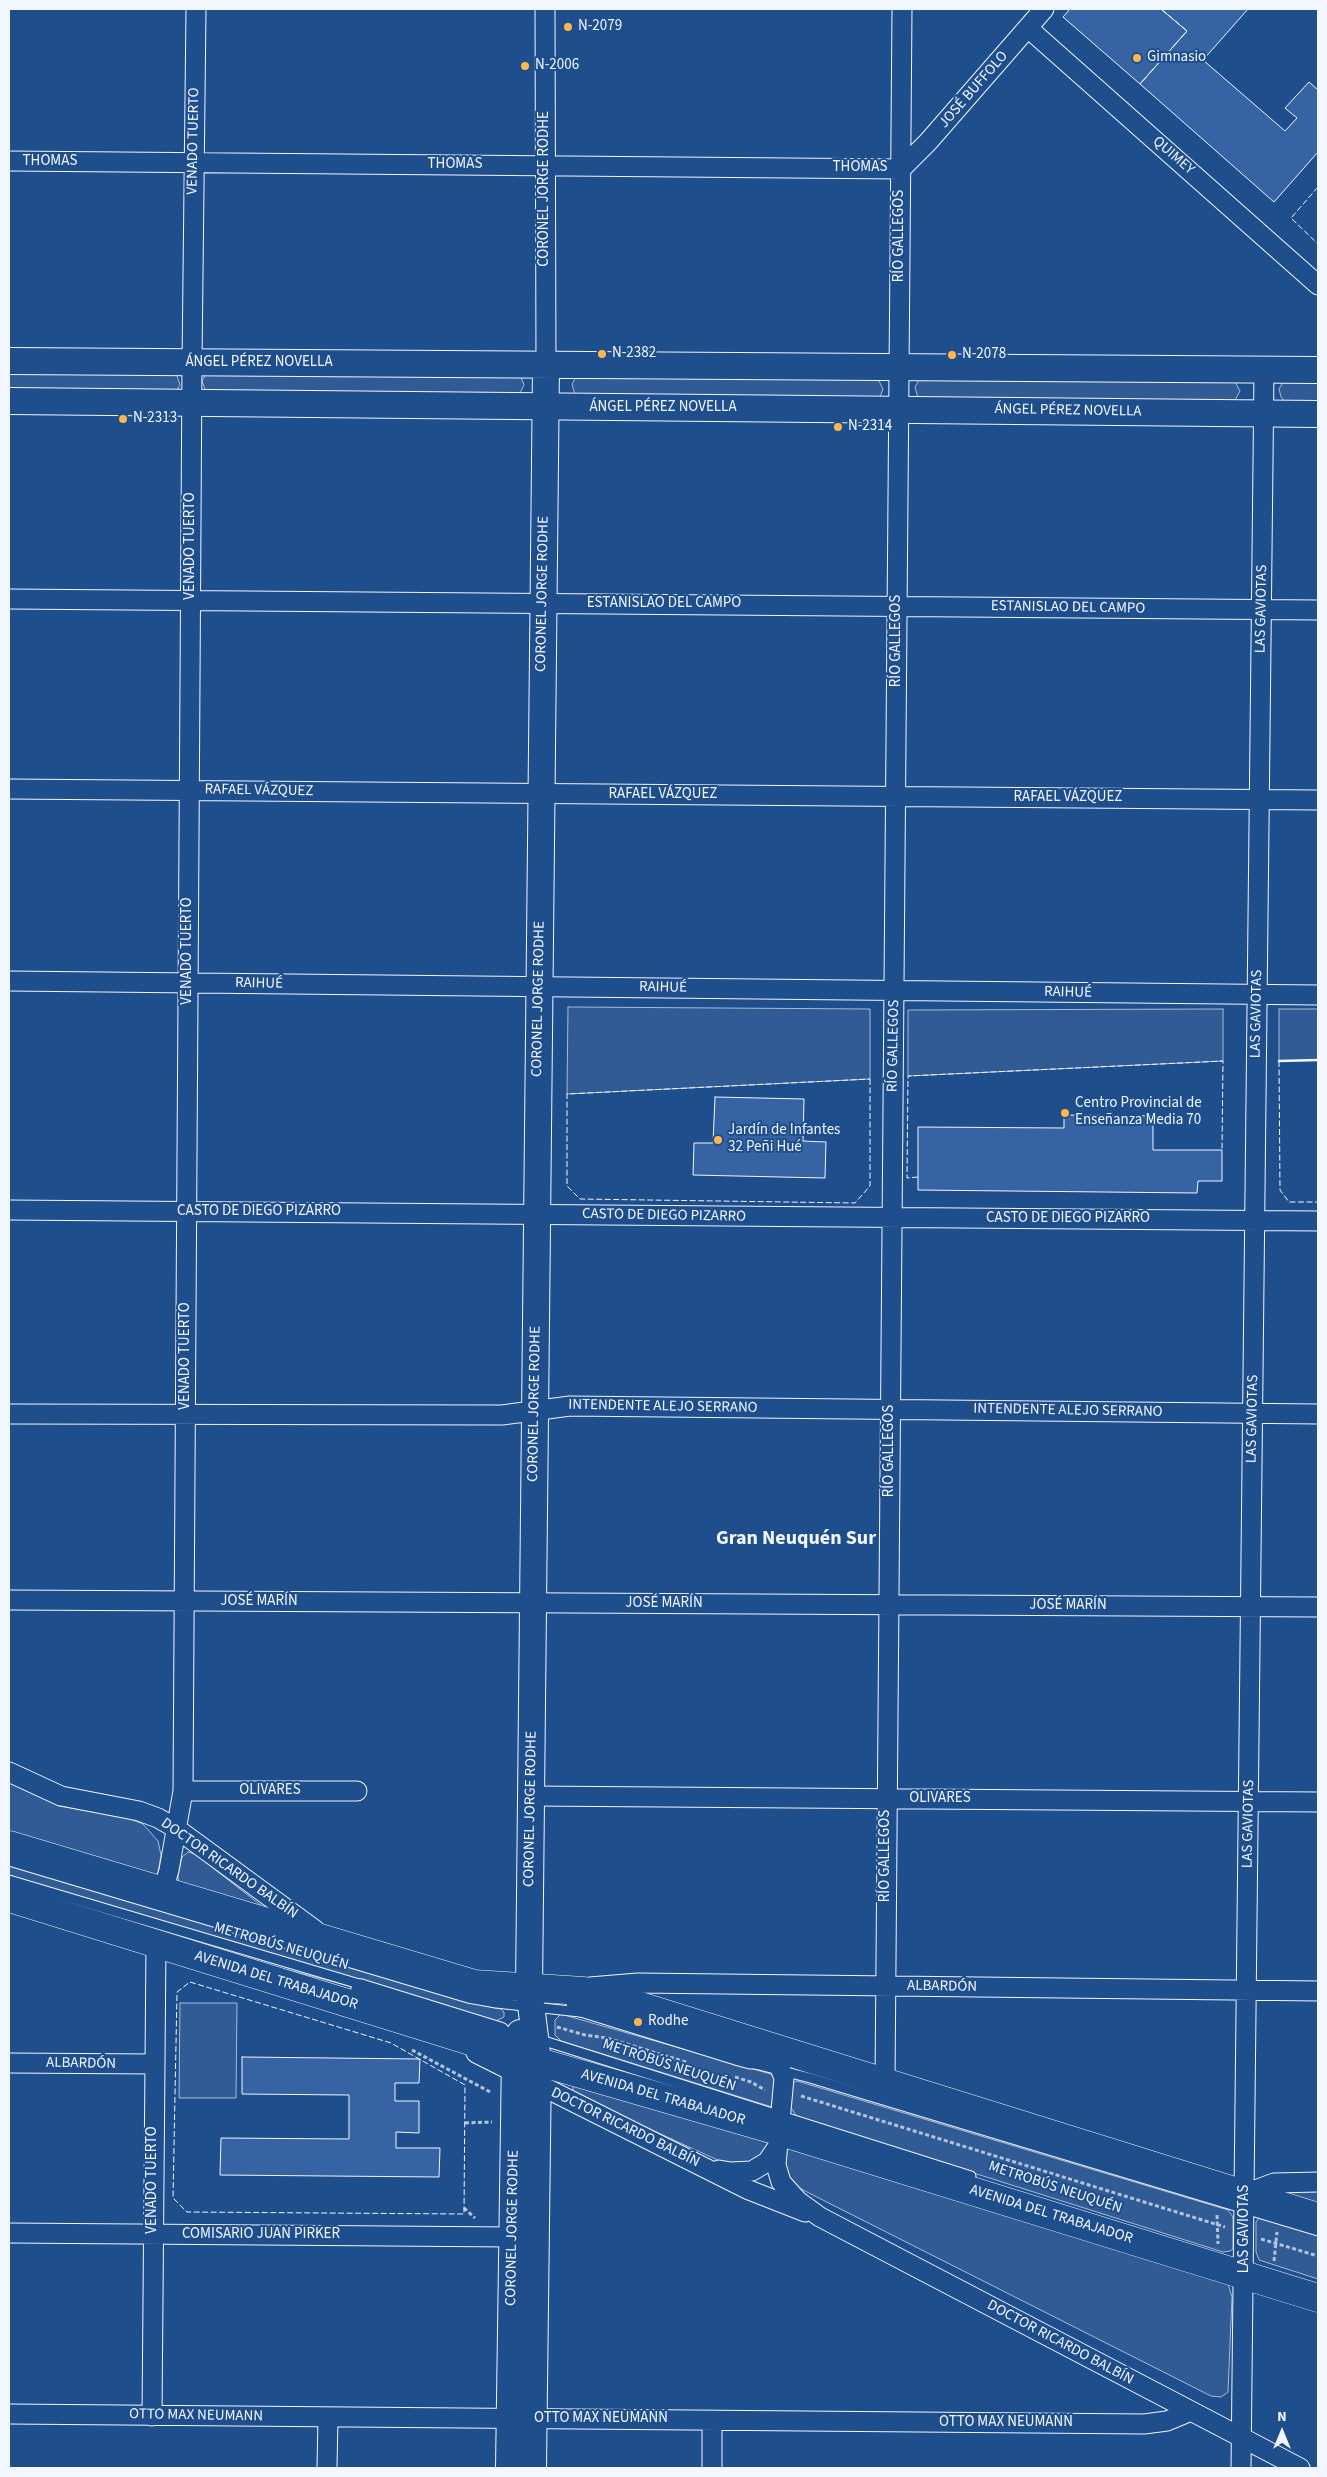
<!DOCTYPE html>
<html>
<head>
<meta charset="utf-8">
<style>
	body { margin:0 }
	#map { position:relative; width:1327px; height:2477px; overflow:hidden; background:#1f4e8c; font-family:"Source Sans 3",sans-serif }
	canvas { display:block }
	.frame { position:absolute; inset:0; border:10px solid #f2f6ff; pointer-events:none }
	.north { position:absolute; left:1257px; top:2407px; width:50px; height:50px; -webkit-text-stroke:4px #1f4e8c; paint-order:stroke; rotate:0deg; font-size:14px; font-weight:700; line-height:20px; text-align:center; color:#f2f6ff }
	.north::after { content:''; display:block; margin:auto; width:18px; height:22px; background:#f2f6ff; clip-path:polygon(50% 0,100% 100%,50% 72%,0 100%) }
</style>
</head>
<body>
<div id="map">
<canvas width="1327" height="2477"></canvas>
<div class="frame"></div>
<div class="north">N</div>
</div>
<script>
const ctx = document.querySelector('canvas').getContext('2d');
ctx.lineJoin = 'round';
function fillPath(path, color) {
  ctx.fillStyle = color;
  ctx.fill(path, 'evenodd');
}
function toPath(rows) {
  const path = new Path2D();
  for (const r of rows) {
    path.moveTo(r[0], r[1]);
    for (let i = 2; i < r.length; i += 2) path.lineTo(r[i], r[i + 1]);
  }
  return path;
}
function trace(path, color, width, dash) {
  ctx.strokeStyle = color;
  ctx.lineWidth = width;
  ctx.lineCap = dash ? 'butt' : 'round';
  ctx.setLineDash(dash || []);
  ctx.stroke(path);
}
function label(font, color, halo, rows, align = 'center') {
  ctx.font = font + ' "Source Sans 3",sans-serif';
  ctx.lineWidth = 4;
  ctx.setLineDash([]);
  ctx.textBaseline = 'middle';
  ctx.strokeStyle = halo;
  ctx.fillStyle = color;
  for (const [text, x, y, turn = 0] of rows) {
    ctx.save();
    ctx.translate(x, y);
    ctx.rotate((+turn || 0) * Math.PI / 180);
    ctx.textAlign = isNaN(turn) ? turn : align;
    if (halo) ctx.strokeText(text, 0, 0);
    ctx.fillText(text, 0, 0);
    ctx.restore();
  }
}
const built = toPath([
	[9,368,176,373,180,385,176,392,9,394,9,368],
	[206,374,521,377,524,385,520,393,206,392,202,381,206,374],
	[576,377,877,377,883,389,880,397,575,395,572,384,576,377],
	[1318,378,1318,404,1286,403,1281,397,1279,389,1283,382,1318,378],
	[919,380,1234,380,1240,391,1234,402,918,398,915,387,919,380],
	[568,1007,870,1009,870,1079,567,1094,568,1007],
	[1223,1009,1223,1061,908,1076,908,1010,1223,1009],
	[1279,1009,1318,1009,1318,1060,1279,1061,1279,1009],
	[9,1783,59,1806,125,1817,143,1824,158,1841,161,1855,158,1873,155,1876,9,1836,9,1783],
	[188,1852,195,1854,276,1917,179,1883,178,1876,182,1857,188,1852],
	[9,1864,481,2005,501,2009,504,2012,504,2017,496,2021,9,1876,9,1864],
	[239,1957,361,1989,359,1997,239,1957],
	[180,2003,237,2003,236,2098,179,2098,180,2003],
	[561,2014,774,2075,777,2077,772,2107,561,2041,555,2035,555,2020,561,2014],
	[797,2081,1228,2210,1233,2217,1233,2249,1230,2251,1223,2252,797,2117,790,2106,793,2083,797,2081],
	[573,2083,767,2140,768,2147,764,2156,744,2165,722,2162,586,2100,573,2092,573,2083],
	[786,2145,1228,2284,1232,2297,1228,2392,1221,2397,1211,2396,803,2190,792,2182,784,2170,786,2145],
	[1318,2191,1318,2208,1283,2192,1318,2191],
	[1259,2218,1318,2235,1318,2279,1259,2260,1256,2252,1256,2222,1259,2218]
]);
const building = toPath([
	[1070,9,1161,9,1187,31,1140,84,1063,17,1070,9],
	[1161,9,1248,9,1203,60,1285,131,1297,118,1285,108,1309,82,1318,90,1318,152,1274,202,1140,84,1187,31,1161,9],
	[715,1097,804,1099,803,1141,826,1142,825,1178,693,1175,694,1143,713,1143,715,1097],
	[1064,1115,1153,1116,1153,1150,1222,1150,1222,1181,1198,1181,1197,1193,918,1190,918,1127,1064,1128,1064,1115],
	[242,2057,420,2059,419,2083,395,2083,395,2101,419,2101,419,2133,396,2132,396,2148,440,2148,439,2177,220,2175,221,2138,349,2139,349,2095,242,2094,242,2057]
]);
const path = toPath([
	[557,2027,585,2035,607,2038,686,2062],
	[412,2050,492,2093],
	[735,2077,751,2082,765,2090],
	[801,2096,1225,2227],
	[465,2123,492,2122],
	[464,2208,475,2218],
	[1217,2215,1218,2244],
	[1261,2239,1318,2256],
	[1274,2261,1277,2232]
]);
const lane = toPath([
	[9,1861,468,1998,496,2003,580,2012],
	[9,1880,366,1986],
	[538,2039,971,2176],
	[755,2064,810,2078,1318,2231]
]);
const street = toPath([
	[545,9,546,366],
	[1028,28,1318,285],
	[9,161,901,169,928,142,1044,9],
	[9,599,1318,610],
	[9,789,1318,800],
	[9,981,1318,995],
	[9,1210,1318,1221],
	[9,1414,502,1415,570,1406,1318,1414],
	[9,1600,1318,1607],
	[9,1772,61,1796,139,1811,158,1818,177,1829,315,1930],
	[183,1791,357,1791],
	[531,1796,1318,1802],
	[163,1891,169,1870,183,1791,192,363,196,9],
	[590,1987,638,1983,1318,1991],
	[361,1989,500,2032,503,2037,498,2040,359,1997,361,1989],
	[578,1999,582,1999,770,2058,751,2059,736,2055,578,2006,576,2003,578,1999],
	[761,2045,775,2056,784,2078,776,2165,781,2182,798,2201,820,2217,1300,2468],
	[476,2053,749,2190,805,2212],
	[9,2063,154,2064],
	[885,2082,902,9],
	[719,2170,731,2172,752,2171,767,2162,776,2149],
	[1245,2194,1274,2183,1318,2182],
	[9,2233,513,2237],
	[9,2414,1144,2424,1167,2421,1191,2411],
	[152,2416,156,1944],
	[327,2468,328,2417],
	[712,2468,712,2420],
	[1241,2468,1264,370]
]);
const secondary = toPath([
	[9,361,1318,370],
	[9,401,1318,414],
	[509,2468,515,2055,520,2033],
	[533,2468,538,2061,529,1989,546,366]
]);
const primary = toPath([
	[9,1845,474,1984,583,1991,618,1999,1318,2217],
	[9,1898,515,2055,778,2131,1318,2298]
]);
const fence = toPath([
	[1318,187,1291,218,1318,244],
	[1279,1061,1280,1190,1289,1202,1318,1202],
	[870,1079,870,1186,855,1203,580,1199,567,1186,567,1094,870,1079],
	[918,1177,907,1178,908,1076,1223,1061,1222,1150],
	[190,1982,391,2043,465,2085,464,2214,187,2212,173,2198,177,1992,190,1982]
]);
const wall = toPath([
	[1279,1061,1318,1060]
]);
const markers = [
	[568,27,5,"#ffb74d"],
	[1137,58,5,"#ffb74d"],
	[525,66,5,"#ffb74d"],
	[602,354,5,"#ffb74d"],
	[952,355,5,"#ffb74d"],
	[123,419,5,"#ffb74d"],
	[838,427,5,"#ffb74d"],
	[1065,1113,5,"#ffb74d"],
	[718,1140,5,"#ffb74d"],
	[638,2022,5,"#ffb74d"]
];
const poiNames = [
	["N-2079",578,27],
	["Gimnasio",1147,58],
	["N-2006",535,66],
	["N-2382",612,354],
	["N-2078",962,355],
	["N-2313",133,419],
	["N-2314",848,427],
	["Centro Provincial de",1075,1104],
	["Enseñanza Media 70",1075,1121],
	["Jardín de Infantes",728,1131],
	["32 Peñi Hué",728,1148],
	["Rodhe",648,2022]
];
const streetNames = [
	["JOSÉ BUFFOLO",974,90,-49],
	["VENADO TUERTO",194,141,-89],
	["QUIMEY",1173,156,41],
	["THOMAS",50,162],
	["THOMAS",455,165],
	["THOMAS",860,168],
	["CORONEL JORGE RODHE",545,189,-90],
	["RÍO GALLEGOS",900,236,-90],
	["ÁNGEL PÉREZ NOVELLA",259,363],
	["ÁNGEL PÉREZ NOVELLA",663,408],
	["ÁNGEL PÉREZ NOVELLA",1068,411,1],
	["VENADO TUERTO",191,546,-90],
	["CORONEL JORGE RODHE",543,594,-89],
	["ESTANISLAO DEL CAMPO",664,604],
	["ESTANISLAO DEL CAMPO",1068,608,1],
	["LAS GAVIOTAS",1262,609,-89],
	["RÍO GALLEGOS",897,641,-90],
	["RAFAEL VÁZQUEZ",259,791,1],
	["RAFAEL VÁZQUEZ",663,795],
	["RAFAEL VÁZQUEZ",1068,798],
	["VENADO TUERTO",188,951,-90],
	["RAIHUÉ",259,984,1],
	["RAIHUÉ",663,988,1],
	["RAIHUÉ",1068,993,1],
	["CORONEL JORGE RODHE",539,999,-89],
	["LAS GAVIOTAS",1257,1014,-89],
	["RÍO GALLEGOS",894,1046,-89],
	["CASTO DE DIEGO PIZARRO",259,1212],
	["CASTO DE DIEGO PIZARRO",664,1216,1],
	["CASTO DE DIEGO PIZARRO",1068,1219],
	["VENADO TUERTO",186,1356,-90],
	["CORONEL JORGE RODHE",535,1404,-89],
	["INTENDENTE ALEJO SERRANO",663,1407,1],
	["INTENDENTE ALEJO SERRANO",1068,1411,1],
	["LAS GAVIOTAS",1253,1419,-89],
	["RÍO GALLEGOS",890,1451,-90],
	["JOSÉ MARÍN",259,1602],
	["JOSÉ MARÍN",664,1604],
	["JOSÉ MARÍN",1068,1606],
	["OLIVARES",270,1791],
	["OLIVARES",940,1799],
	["CORONEL JORGE RODHE",531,1809,-89],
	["LAS GAVIOTAS",1249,1824,-89],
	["RÍO GALLEGOS",886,1856,-90],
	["DOCTOR RICARDO BALBÍN",229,1869,35],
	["METROBÚS NEUQUÉN",281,1947,16],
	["AVENIDA DEL TRABAJADOR",276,1981,17],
	["ALBARDÓN",942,1987,1],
	["ALBARDÓN",81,2064,1],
	["METROBÚS NEUQUÉN",669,2066,18],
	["AVENIDA DEL TRABAJADOR",663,2098,16],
	["DOCTOR RICARDO BALBÍN",625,2128,26],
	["VENADO TUERTO",153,2180,-90],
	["METROBÚS NEUQUÉN",1055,2188,18],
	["AVENIDA DEL TRABAJADOR",1051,2215,17],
	["CORONEL JORGE RODHE",513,2228,-89],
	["LAS GAVIOTAS",1245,2229,-90],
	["COMISARIO JUAN PIRKER",261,2235],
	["DOCTOR RICARDO BALBÍN",1060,2343,28],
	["OTTO MAX NEUMANN",196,2416,1],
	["OTTO MAX NEUMANN",601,2419],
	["OTTO MAX NEUMANN",1006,2423]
];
const districtNames = [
	["Gran Neuquén Sur",796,1540]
];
fillPath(built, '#305b95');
trace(built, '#a8bbd7', 1);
fillPath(building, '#3563a3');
trace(building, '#f2f6ff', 1);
trace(lane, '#f2f6ff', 11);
trace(street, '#f2f6ff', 21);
trace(secondary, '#f2f6ff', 28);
trace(primary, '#f2f6ff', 29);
trace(path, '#b3c4dc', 3, [4, 2.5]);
trace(lane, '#1f4e8c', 9);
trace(street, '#1f4e8c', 19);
trace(secondary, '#1f4e8c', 26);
trace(primary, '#1f4e8c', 28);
trace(fence, '#f2f6ff', 1, [6, 2.5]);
trace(wall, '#f2f6ff', 2.5);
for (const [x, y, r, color] of markers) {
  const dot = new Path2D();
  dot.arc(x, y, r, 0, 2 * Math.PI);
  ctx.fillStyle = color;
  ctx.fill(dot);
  trace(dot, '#1f4e8c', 2);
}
label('15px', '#f2f6ff', '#1f4e8c', poiNames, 'left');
label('15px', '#f2f6ff', '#1f4e8c', streetNames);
label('bold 20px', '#f2f6ff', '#1f4e8c', districtNames);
</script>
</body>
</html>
